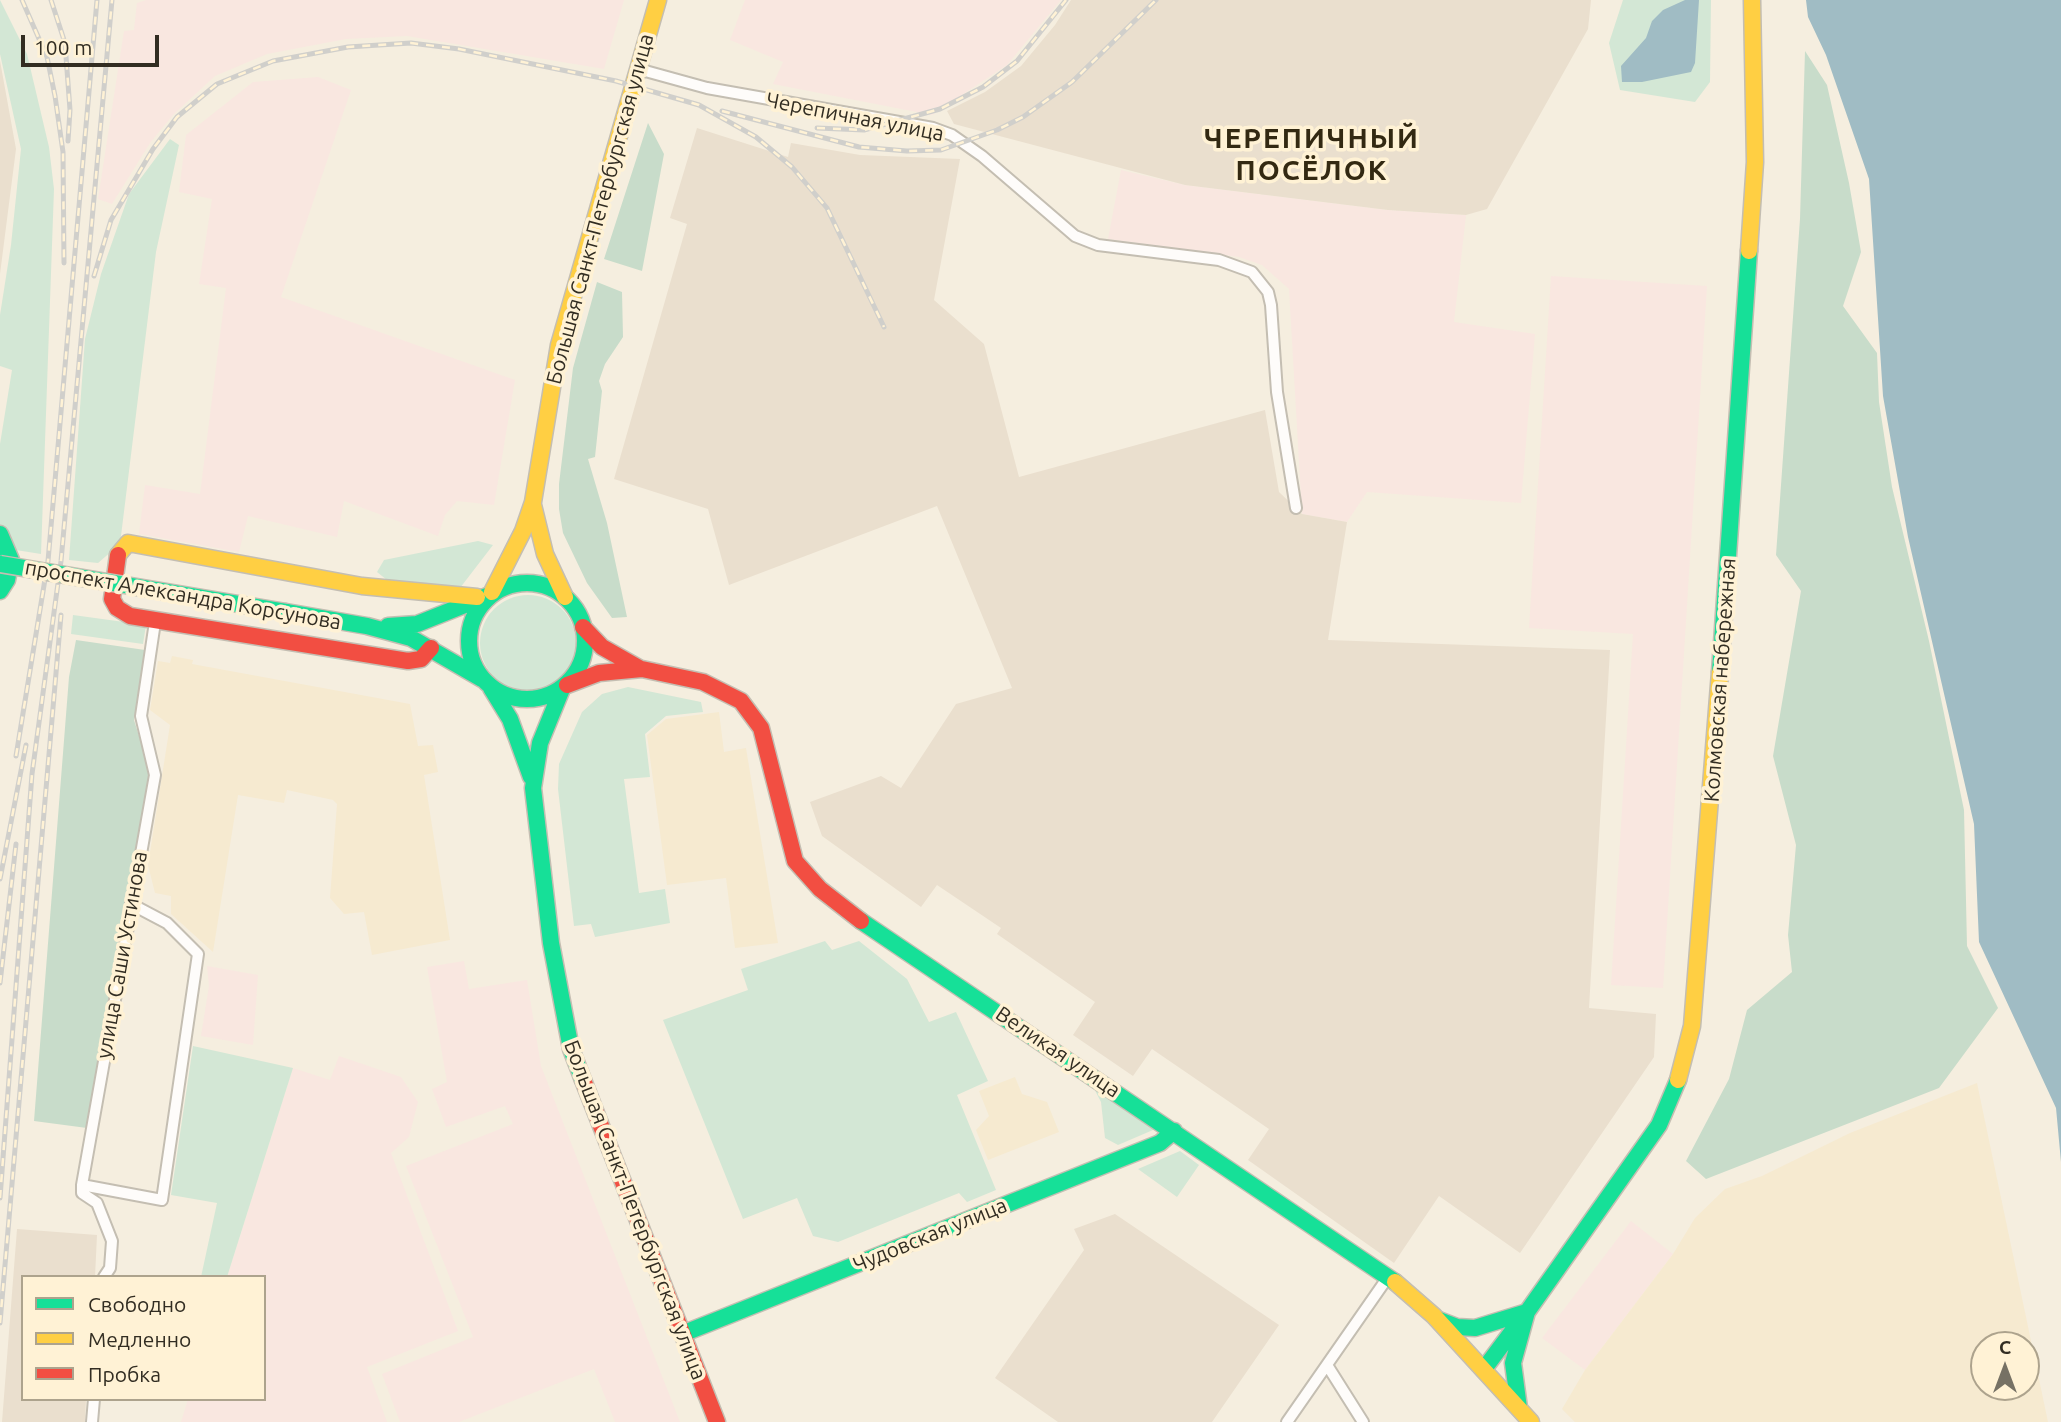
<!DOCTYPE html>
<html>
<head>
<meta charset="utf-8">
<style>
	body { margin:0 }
	#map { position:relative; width:2061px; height:1422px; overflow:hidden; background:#f5eedf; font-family:Ubuntu,sans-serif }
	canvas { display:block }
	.legend { position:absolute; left:21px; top:1275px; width:245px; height:126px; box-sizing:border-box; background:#fff2d5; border:2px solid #ada38d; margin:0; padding:9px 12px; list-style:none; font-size:21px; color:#322d22 }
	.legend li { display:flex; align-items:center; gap:14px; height:35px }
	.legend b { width:35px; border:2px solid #ada38d }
	.north { position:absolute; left:1970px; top:1331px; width:70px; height:70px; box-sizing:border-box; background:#fff2d5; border:2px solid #ada38d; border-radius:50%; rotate:0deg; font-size:19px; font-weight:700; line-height:28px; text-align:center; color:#322d22 }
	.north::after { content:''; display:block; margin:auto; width:24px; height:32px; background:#767164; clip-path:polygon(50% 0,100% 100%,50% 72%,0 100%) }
	.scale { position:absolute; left:21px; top:35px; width:138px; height:32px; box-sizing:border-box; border:4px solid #322d22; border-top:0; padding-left:9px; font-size:21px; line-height:24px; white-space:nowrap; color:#322d22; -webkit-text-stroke:5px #fff2d5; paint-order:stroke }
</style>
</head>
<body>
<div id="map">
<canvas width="2061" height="1422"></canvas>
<ul class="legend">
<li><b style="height:9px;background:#16e098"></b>Свободно</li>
<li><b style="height:9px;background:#ffcf43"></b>Медленно</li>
<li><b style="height:9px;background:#f24e42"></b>Пробка</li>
</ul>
<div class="north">С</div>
<div class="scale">100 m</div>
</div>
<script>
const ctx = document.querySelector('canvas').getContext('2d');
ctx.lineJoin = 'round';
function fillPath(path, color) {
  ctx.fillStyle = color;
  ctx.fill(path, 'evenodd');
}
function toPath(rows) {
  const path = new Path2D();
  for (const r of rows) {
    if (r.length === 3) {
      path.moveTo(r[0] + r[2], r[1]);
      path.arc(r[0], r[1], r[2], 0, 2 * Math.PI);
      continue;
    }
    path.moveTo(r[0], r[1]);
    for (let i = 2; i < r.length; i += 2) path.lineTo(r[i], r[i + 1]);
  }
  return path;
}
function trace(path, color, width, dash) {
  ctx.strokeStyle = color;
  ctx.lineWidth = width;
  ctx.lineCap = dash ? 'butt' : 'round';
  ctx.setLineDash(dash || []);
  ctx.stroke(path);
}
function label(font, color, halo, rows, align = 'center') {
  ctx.font = font + ' Ubuntu,sans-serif';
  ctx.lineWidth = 7;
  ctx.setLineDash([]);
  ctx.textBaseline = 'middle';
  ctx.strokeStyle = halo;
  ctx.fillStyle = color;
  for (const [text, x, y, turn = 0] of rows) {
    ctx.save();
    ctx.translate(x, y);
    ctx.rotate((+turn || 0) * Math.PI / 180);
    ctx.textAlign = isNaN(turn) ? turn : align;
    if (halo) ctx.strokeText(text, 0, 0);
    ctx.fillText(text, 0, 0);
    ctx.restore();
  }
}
const commercial = toPath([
	[146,0,624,0,604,69,407,36,346,39,267,54,215,76,173,115,150,143,112,204,98,199,124,31,134,30,137,3],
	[745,0,1061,0,1007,65,932,115,773,84,783,62,730,40],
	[318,77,351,90,281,297,515,380,494,505,457,501,445,515,438,536,344,501,337,537,248,516,239,552,139,534,145,485,200,494,226,288,199,284,212,199,179,192,186,135,253,82],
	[1121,170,1185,185,1388,210,1466,215,1454,322,1535,334,1521,503,1367,492,1347,522,1302,514,1289,289,1262,265,1239,257,1108,239],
	[1551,276,1707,286,1663,988,1611,985,1633,634,1529,628],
	[464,961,469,989,527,980,541,1066,680,1422,615,1422,594,1369,459,1422,400,1422,382,1374,473,1337,406,1166,513,1124,505,1106,446,1127,432,1089,447,1082,427,967],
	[207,966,258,975,253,1045,201,1036,209,986],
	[339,1056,401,1077,418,1102,409,1137,391,1153,458,1331,367,1367,387,1422,181,1422,188,1399,264,1399,264,1277,227,1277,293,1068,330,1080],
	[1631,1221,1673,1254,1585,1370,1542,1338]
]);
const industrial = toPath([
	[1071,0,1591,0,1588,29,1487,209,1466,215,1388,210,1185,185,954,124,947,111,985,92,1021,66,1055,25],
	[0,61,16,149,0,274],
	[697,128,788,157,791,143,860,155,960,159,934,300,984,344,1019,477,1265,410,1279,492,1302,514,1347,522,1328,640,1610,650,1589,1008,1656,1014,1654,1057,1520,1253,1439,1196,1394,1263,1248,1160,1269,1129,1152,1049,1133,1076,1073,1035,1095,1002,997,934,1001,928,937,885,921,907,822,836,810,802,881,776,901,788,956,704,1012,688,937,506,729,585,708,509,614,479,687,224,670,218],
	[1115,1214,1279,1325,1212,1422,1058,1422,995,1378,1084,1250,1074,1229],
	[17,1229,97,1235,95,1277,23,1277,23,1399,86,1399,85,1422,2,1422]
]);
const built = toPath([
	[172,656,193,660,192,664,410,704,418,746,433,745,438,772,424,775,450,940,372,955,364,912,344,914,330,898,337,804,333,800,287,790,284,803,238,795,213,952,171,914,171,896,155,893,148,865,170,725,150,710,158,661,170,663],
	[719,712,724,752,746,748,778,943,735,948,726,878,667,885,647,735,666,719],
	[1015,1077,1022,1094,1047,1102,1059,1132,988,1160,976,1130,989,1116,979,1091],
	[1977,1083,2048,1422,1575,1422,1562,1409,1585,1370,1673,1254,1695,1218,1725,1189,1762,1176,1850,1133],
	[1984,1345,2026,1345,2026,1387,1984,1387]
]);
const green = toPath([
	[0,0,27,54,49,147,54,189,41,554,16,550,0,526,0,444,12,370,0,366,0,315,11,245,21,149,0,54],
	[1623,0,1711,0,1710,82,1695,102,1620,90,1609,43],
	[170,139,179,145,156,252,120,544,98,563,69,560,85,339,101,274,129,194],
	[478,541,493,545,460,588,400,583,387,580,377,572,384,560],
	[528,643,48],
	[73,615,146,625,143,644,71,634],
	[628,687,701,702,703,712,666,716,645,734,650,777,624,779,639,893,665,889,670,923,595,937,591,924,574,926,558,789,559,764,582,712,602,694],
	[825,941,832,950,859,941,907,979,929,1022,956,1012,988,1081,957,1095,996,1190,967,1202,959,1193,838,1242,813,1236,797,1198,743,1219,663,1020,748,990,741,969],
	[193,1046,293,1068,227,1277,201,1277,217,1203,171,1195],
	[1088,1077,1154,1126,1153,1130,1118,1145,1105,1138,1101,1102],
	[1180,1151,1199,1165,1177,1197,1138,1169]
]);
const forest = toPath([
	[1805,51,1827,85,1849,183,1861,252,1843,306,1877,353,1879,402,1892,487,1929,641,1964,810,1967,946,1998,1008,1939,1088,1706,1179,1686,1161,1729,1079,1747,1010,1792,972,1788,935,1796,845,1773,756,1801,591,1776,555,1800,219],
	[648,123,664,154,642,271,604,259],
	[597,282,622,292,623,337,605,364,599,381,602,391,595,457,588,459,607,523,627,617,612,618,587,583,563,533,559,509,559,484,573,368],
	[76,640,145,650,134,720,151,774,87,1128,34,1121,69,677]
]);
const water = toPath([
	[1685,0,1699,0,1695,63,1691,72,1642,82,1622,82,1621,66,1646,38,1652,21,1663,10],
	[1806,0,2061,0,2061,1162,2056,1108,1979,942,1974,824,1908,537,1883,396,1869,179,1826,55,1808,17]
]);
const street = toPath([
	[638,69,707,88,933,128,952,135,982,156,1075,236,1098,245,1219,260,1252,272,1268,292,1271,305,1277,392,1296,508],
	[82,1185,162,1200,198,954,167,923,131,904],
	[104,1277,110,1268,112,1241,97,1203,82,1193,82,1185,155,775,141,716,155,622],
	[1327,1365,1363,1422],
	[92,1422,94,1399],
	[1287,1422,1388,1277]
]);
const fast = toPath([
	[0,534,11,560,7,580,0,591],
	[527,641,58],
	[286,612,367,626,411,638,482,679],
	[388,626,417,624,487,596],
	[1720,672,1749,251],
	[491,688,510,719,531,777],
	[562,689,540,743,533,788,551,943,571,1049,583,1080],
	[861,921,1395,1282],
	[1439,1320,1457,1327,1475,1328,1527,1312],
	[682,1334,1160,1143,1174,1131],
	[1484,1369,1517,1325],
	[1519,1408,1513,1363,1527,1312,1659,1125,1678,1080]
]);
const slow = toPath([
	[1749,251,1755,162,1752,0],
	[533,505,545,554,565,597],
	[118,555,128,543,362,586,477,597],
	[492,592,523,531,533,502,559,345,658,0],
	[1678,1080,1692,1026,1720,672],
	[1395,1282,1434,1316,1531,1422]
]);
const jam = toPath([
	[118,555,112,599,117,608,130,616,408,661,421,659,431,648],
	[583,627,602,647,639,668],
	[567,685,599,673,642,669,703,682,741,701,761,728,795,861,820,889,861,921],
	[583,1080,717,1422]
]);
const rail = toPath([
	[22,0,47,57,55,96,63,152,64,263],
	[51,0,65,43,70,110,68,141],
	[722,111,859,147,907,151,941,150,997,130,1023,117,1072,82,1156,0],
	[817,128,864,130,940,109,983,87,1017,61,1066,0],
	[94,276,111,220,153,149,177,117,217,84,273,61,348,47,411,43,459,49,616,81,699,105,756,137,792,167,827,208,884,327],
	[16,756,48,561,97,0],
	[0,879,26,745],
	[0,983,16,844],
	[0,1198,32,774,61,561,112,0],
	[0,1323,61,615]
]);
const fastBridge = toPath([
	[0,564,286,612]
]);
const streetNames = [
	["Черепичная улица",855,117,11],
	["Большая Санкт-Петербургская улица",600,209,-75],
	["проспект Александра Корсунова",183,595,10],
	["Колмовская набережная",1720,680,-86],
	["улица Саши Устинова",122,955,-80],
	["Великая улица",1058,1052,34],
	["Большая Санкт-Петербургская улица",635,1210,69],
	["Чудовская улица",930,1235,-22]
];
const districtNames = [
	["ЧЕРЕПИЧНЫЙ",1312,139],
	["ПОСЁЛОК",1312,171]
];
fillPath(commercial, '#f9e7e0');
fillPath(industrial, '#eadfce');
fillPath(built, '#f6ead0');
fillPath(green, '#d3e7d5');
fillPath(forest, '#c8dcca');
fillPath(water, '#a0bcc4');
trace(street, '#c4beb2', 14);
trace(fast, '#c4beb2', 19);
trace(slow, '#c4beb2', 19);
trace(jam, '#c4beb2', 19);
trace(street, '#fefcfa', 10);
trace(fast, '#16e098', 16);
trace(slow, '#ffcf43', 16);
trace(jam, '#f24e42', 16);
trace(rail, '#d0cfcb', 5);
trace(rail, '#fff2d5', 2.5, [8]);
trace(fastBridge, '#c4beb2', 19, []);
trace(fastBridge, '#16e098', 16);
label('21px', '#322d22', '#fff2d5', streetNames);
ctx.letterSpacing = '2px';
label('bold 28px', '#332912', '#fff2d5', districtNames);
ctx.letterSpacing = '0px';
</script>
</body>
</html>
